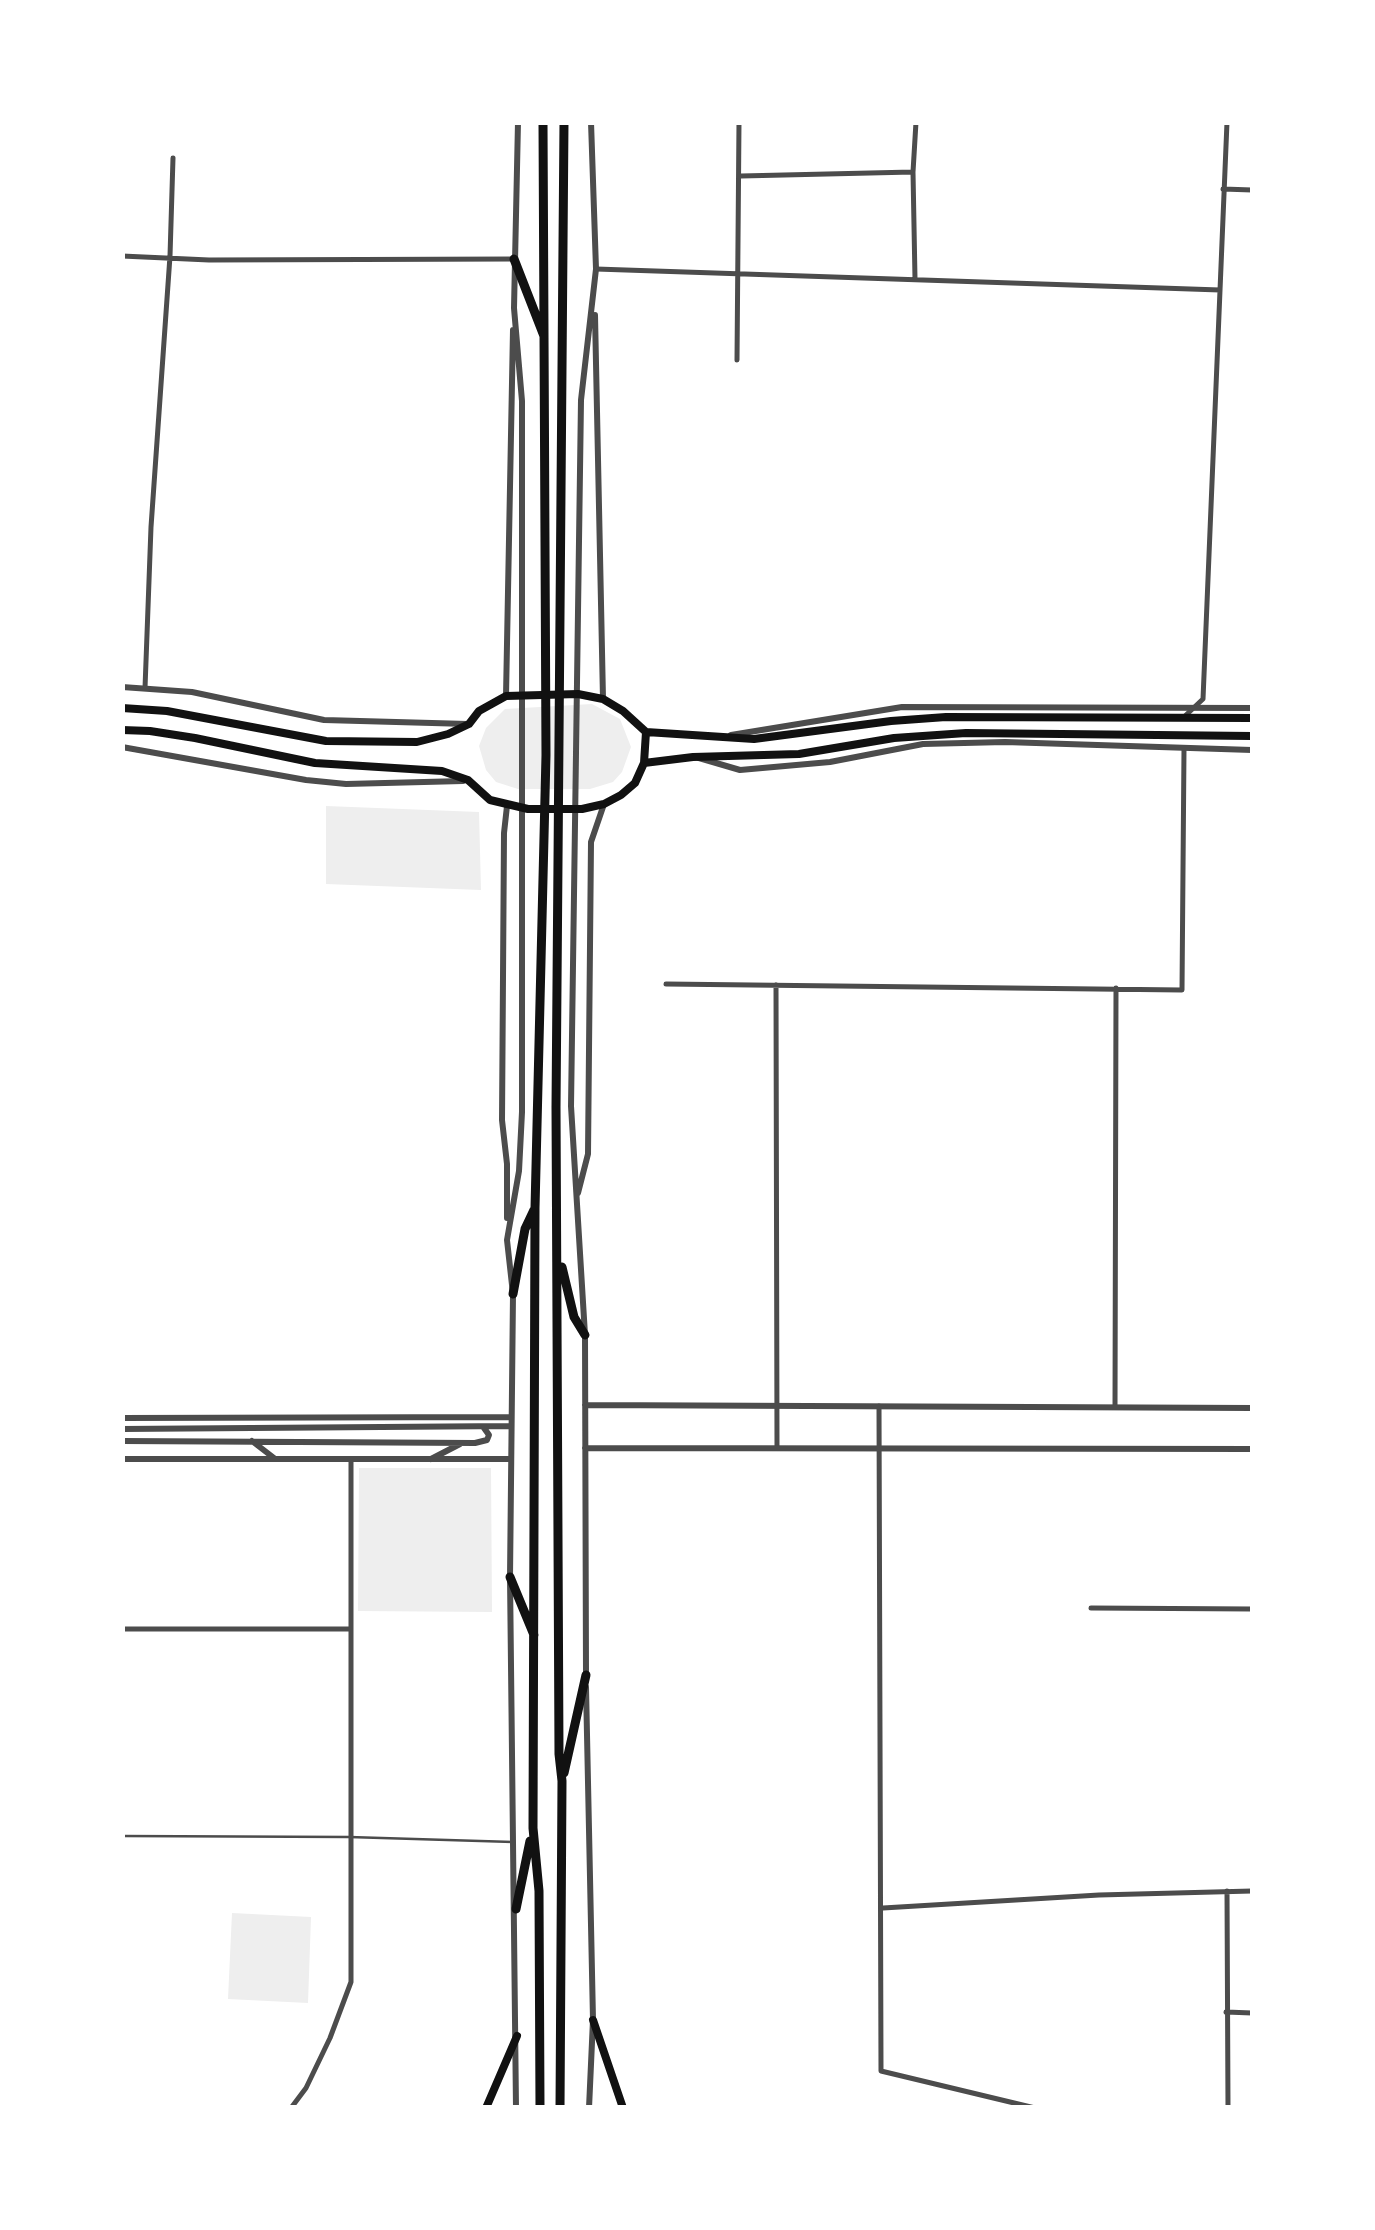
<!DOCTYPE html>
<html>
<head>
<meta charset="utf-8">
<style>
	body { margin:0 }
	#map { position:relative; width:1375px; height:2230px; overflow:hidden; background:#fff; font-family:Ubuntu,sans-serif }
	canvas { display:block }
	.frame { position:absolute; inset:0; border:125px solid #fff; pointer-events:none }
</style>
</head>
<body>
<div id="map">
<canvas width="1375" height="2230"></canvas>
<div class="frame"></div>
</div>
<script>
const ctx = document.querySelector('canvas').getContext('2d');
ctx.lineJoin = 'round';
function fillPath(path, color) {
  ctx.fillStyle = color;
  ctx.fill(path, 'evenodd');
}
function toPath(rows) {
  const path = new Path2D();
  for (const r of rows) {
    path.moveTo(r[0], r[1]);
    for (let i = 2; i < r.length; i += 2) path.lineTo(r[i], r[i + 1]);
  }
  return path;
}
function trace(path, color, width, dash) {
  ctx.strokeStyle = color;
  ctx.lineWidth = width;
  ctx.lineCap = dash ? 'butt' : 'round';
  ctx.setLineDash(dash || []);
  ctx.stroke(path);
}
const green = toPath([
	[592,704,620,719,631,747,622,772,613,782,590,789,518,789,496,782,486,770,479,746,486,728,505,709],
	[326,806,479,812,481,890,326,884],
	[359,1468,491,1468,492,1612,358,1611],
	[232,1913,311,1917,308,2003,228,1999]
]);
const service = toPath([
	[122,1836,349,1837,513,1842]
]);
const minor = toPath([
	[741,176,913,172],
	[1223,189,1252,190],
	[122,256,209,260,514,259],
	[596,269,1220,290],
	[915,279,913,172,916,122],
	[737,360,739,122],
	[145,688,151,527,170,256,173,158],
	[1185,716,1203,699,1227,122],
	[666,984,1182,990,1184,749],
	[776,985,777,1448],
	[879,1406,881,2071,1035,2108],
	[1115,1407,1116,988],
	[1091,1608,1252,1609],
	[122,1629,349,1629],
	[1227,1891,1228,2108],
	[883,1908,1099,1895,1252,1891],
	[1226,2012,1252,2013],
	[291,2108,306,2088,330,2038,351,1982,351,1461]
]);
const tertiary = toPath([
	[595,315,603,699],
	[122,687,192,692,324,720,468,724],
	[506,696,513,330],
	[731,735,902,707,1252,708],
	[122,747,306,780,346,784,463,781],
	[699,758,740,770,830,762,923,744,1005,742,1252,750],
	[578,1193,588,1154,591,842,604,804],
	[507,1218,507,1164,502,1120,504,833,507,806],
	[585,1405,1252,1408],
	[122,1418,511,1417],
	[122,1429,511,1426],
	[122,1441,475,1443,487,1440,489,1435,484,1428],
	[252,1441,274,1458],
	[585,1448,1252,1449],
	[122,1459,511,1459],
	[431,1459,460,1444],
	[586,1675,585,1335,571,1106,581,400,596,269,591,122],
	[586,1687,593,2020,589,2108],
	[516,2108,510,1577,513,1294,507,1240,519,1171,522,1112,522,401,514,308,518,122]
]);
const secondary = toPath([
	[593,2020,623,2108],
	[486,2108,517,2036]
]);
const primary = toPath([
	[122,708,167,711,326,741,417,742,448,734,469,724,479,711,506,696,578,694,603,699,623,711,646,732],
	[122,730,150,731,195,738,315,763,442,771,468,780,490,800,528,809,582,809,604,804,621,795,635,783,644,763,646,732],
	[646,732,754,739,891,721,946,717,1252,718],
	[644,763,693,757,799,754,894,738,966,733,1252,736]
]);
const trunk = toPath([
	[514,259,544,336],
	[562,1267,574,1317,585,1335],
	[513,1294,525,1229,534,1210],
	[510,1577,534,1635],
	[564,1773,586,1675],
	[516,1909,530,1841],
	[540,2108,539,1891,533,1828,535,1208,546,755,543,122],
	[560,2108,562,1781,559,1754,556,1106,564,122]
]);
fillPath(green, '#eee');
trace(service, '#4c4c4c', 2.5);
trace(minor, '#4c4c4c', 5);
trace(tertiary, '#4c4c4c', 6);
trace(secondary, '#111', 8);
trace(primary, '#111', 8);
trace(trunk, '#111', 9);
</script>
</body>
</html>
